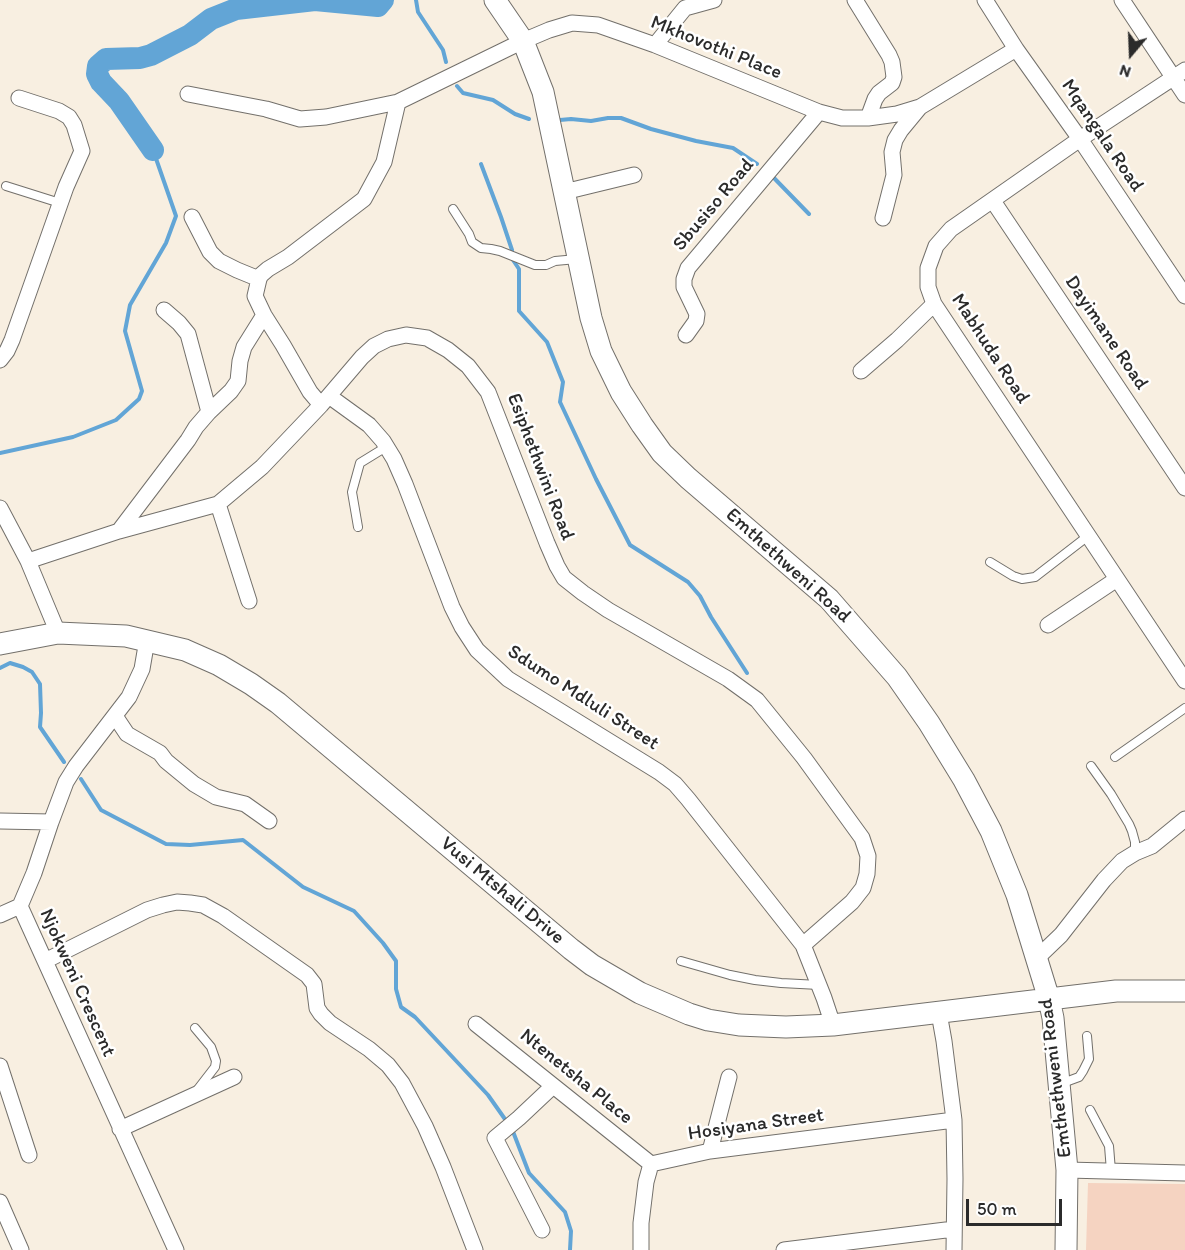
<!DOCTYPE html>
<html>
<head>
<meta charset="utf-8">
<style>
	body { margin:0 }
	#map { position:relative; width:1185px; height:1250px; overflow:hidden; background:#f8efe1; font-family:Itim,sans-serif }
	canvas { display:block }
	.north { position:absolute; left:1101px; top:24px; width:60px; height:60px; -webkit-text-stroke:4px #fff; paint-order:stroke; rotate:199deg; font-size:16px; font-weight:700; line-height:24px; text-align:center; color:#2b2b2b }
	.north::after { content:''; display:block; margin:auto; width:21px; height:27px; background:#2b2b2b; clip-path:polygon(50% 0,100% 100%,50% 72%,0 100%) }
	.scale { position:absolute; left:966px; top:1199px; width:96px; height:27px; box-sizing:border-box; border:3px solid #2b2b2b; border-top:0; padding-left:8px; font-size:18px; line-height:21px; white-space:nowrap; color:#2b2b2b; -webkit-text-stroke:4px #fff; paint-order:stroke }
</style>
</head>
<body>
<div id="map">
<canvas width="1185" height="1250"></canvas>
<div class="north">N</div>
<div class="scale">50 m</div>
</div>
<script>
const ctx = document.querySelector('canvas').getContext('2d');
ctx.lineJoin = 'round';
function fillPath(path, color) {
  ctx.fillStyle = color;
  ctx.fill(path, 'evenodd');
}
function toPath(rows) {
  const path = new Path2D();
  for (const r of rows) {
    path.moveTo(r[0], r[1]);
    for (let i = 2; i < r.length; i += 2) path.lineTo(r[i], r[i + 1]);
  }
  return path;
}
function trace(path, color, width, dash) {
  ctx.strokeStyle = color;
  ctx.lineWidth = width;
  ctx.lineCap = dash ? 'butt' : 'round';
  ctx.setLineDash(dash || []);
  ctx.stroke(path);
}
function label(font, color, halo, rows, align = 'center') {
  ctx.font = font + ' Itim,sans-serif';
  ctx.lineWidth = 5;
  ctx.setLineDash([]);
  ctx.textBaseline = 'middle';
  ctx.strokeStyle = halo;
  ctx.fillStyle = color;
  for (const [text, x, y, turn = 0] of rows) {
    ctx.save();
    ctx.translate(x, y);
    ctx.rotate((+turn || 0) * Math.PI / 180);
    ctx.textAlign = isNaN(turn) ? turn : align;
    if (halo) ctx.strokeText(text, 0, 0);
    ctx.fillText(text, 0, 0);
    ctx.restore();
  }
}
const built = toPath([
	[1088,1183,1185,1184,1185,1250,1086,1250]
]);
const stream = toPath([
	[416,0,418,12,443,50,446,62],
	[457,86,463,93,493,100,515,114,529,119],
	[560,120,571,119,591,121,608,118,621,118,651,129,696,141,733,148,757,164],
	[481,164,501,217,512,250],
	[774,178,809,214],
	[513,260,519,269,519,311,547,342,563,382,560,402,596,479,630,545,688,582,700,596,711,617,747,673],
	[0,453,73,437,116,420,139,399,142,391,125,331,130,305,166,243,176,216,153,150],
	[0,668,10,663,23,667,32,672,40,684,41,713,40,727,64,762],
	[81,779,101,810,166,844,190,845,243,840,303,887,354,911,383,943,396,961,396,989,401,1007,415,1017,488,1095,507,1122],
	[512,1129,529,1173,565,1212,571,1231,570,1250]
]);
const river = toPath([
	[153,150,119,101,101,82,97,74,98,66,106,59,140,58,151,55,190,35,211,19,236,9,315,0,378,6,383,0]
]);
const lane = toPath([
	[6,186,60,203],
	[453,209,469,234,472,242,481,248,491,249,500,251,535,265,546,265,555,261,577,259],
	[358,527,352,492,360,463,386,447],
	[990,562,1013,576,1022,579,1035,577,1088,536],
	[1115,757,1185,708],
	[1091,766,1111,794,1129,824,1132,831,1135,842,1135,853],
	[681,961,730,975,755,980,781,983,819,985],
	[195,1028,211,1047,216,1061,215,1067,198,1089],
	[1060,1084,1079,1077,1083,1071,1089,1059,1087,1036],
	[1090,1110,1109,1146,1111,1171]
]);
const street = toPath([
	[855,0,889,55,892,62,894,77,892,83,879,93,875,99,868,118],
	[985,0,1016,49,1080,139,1185,296],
	[1122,0,1185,95],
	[655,45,685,8,714,0],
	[1185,70,1080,139,951,229,936,246,928,268,928,287,934,304,1185,681],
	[188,94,266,109,300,119,326,117,398,102,523,41,549,30,572,23,598,25,655,45,819,112,842,118,868,118,897,114,920,107,1016,49],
	[564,192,634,175],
	[993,201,1185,488],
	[192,217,210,252,219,261,237,270,259,279],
	[883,218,894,175,892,152,895,140,901,130,920,107],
	[164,310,179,323,188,334,209,412],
	[686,335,696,321,697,314,684,287,684,279,688,268,819,112],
	[0,360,7,351,12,340,66,187,82,151,74,125,69,117,59,111,19,98],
	[861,371,897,340,934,304],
	[329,396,369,425,383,441,394,459,405,484,452,607,462,627,477,650,508,679,659,772,675,784,688,799,803,945,824,998,833,1025],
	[321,405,310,392,283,345,264,315,255,296,259,279,261,275,268,269,288,257,364,199,384,162,398,102],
	[218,504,249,601],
	[0,508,28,561,58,633],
	[119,531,188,440,196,427,209,412,231,391,238,381,240,361,244,347,264,315],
	[28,561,119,531,218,504,262,467,321,405,362,357,374,346,388,339,406,335,427,338,448,350,468,366,488,392,547,543,557,566,564,578,583,593,608,610,728,679,757,700,804,758,862,838,868,856,867,874,863,888,852,902,803,945],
	[1048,625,1117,579],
	[147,640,142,669,129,697,76,766,66,782,51,822,34,873,20,906,176,1250],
	[115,716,127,734,160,753,166,761,194,784,216,797,245,804,269,821],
	[0,821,51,822],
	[0,915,20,906],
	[1037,958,1061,935,1104,880,1122,861,1135,853,1152,846,1185,819],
	[45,961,147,910,163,905,177,902,190,903,203,905,223,916,307,975,314,984,317,1008,321,1014,330,1023,369,1049,388,1065,402,1083,425,1126,443,1167,475,1250],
	[939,1013,944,1041,954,1120,955,1179,954,1250],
	[476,1024,651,1164],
	[0,1066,29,1155],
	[120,1129,234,1077],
	[710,1151,729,1077],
	[1067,1170,1185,1173],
	[0,1202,21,1250],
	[542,1230,495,1138,519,1118,553,1086],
	[641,1250,641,1223,646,1182,651,1164,710,1151,954,1120],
	[784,1250,954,1229]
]);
const secondary = toPath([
	[495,0,523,41,543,92,591,318,601,351,621,392,642,425,662,453,688,478,829,599,897,677,929,723,964,780,991,831,1017,895,1049,999,1053,1018,1067,1170,1066,1250],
	[0,644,58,633,126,636,185,650,219,665,251,684,278,703,571,949,592,965,640,993,689,1014,708,1020,739,1025,786,1027,833,1025,1116,991,1185,991]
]);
const streetNames = [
	["Mkhovothi Place",716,48,22],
	["Mqangala Road",1102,136,56],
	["Sbusiso Road",714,205,-50],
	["Dayimane Road",1106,333,56],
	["Mabhuda Road",990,349,57],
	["Esiphethwini Road",540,467,69],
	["Emthethweni Road",788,566,42],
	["Sdumo Mdluli Street",583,698,33],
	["Vusi Mtshali Drive",502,891,40],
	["Njokweni Crescent",77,983,66],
	["Ntenetsha Place",576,1077,39],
	["Emthethweni Road",1056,1078,-97],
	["Hosiyana Street",756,1125,-8]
];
fillPath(built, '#f5d3c1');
trace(stream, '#62a5d6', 4);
trace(river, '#62a5d6', 22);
trace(lane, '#73706b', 10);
trace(street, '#73706b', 17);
trace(secondary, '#73706b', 23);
trace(lane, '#fff', 8);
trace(street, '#fff', 15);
trace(secondary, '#fff', 21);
label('20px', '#2b2b2b', '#fff', streetNames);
</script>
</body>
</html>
